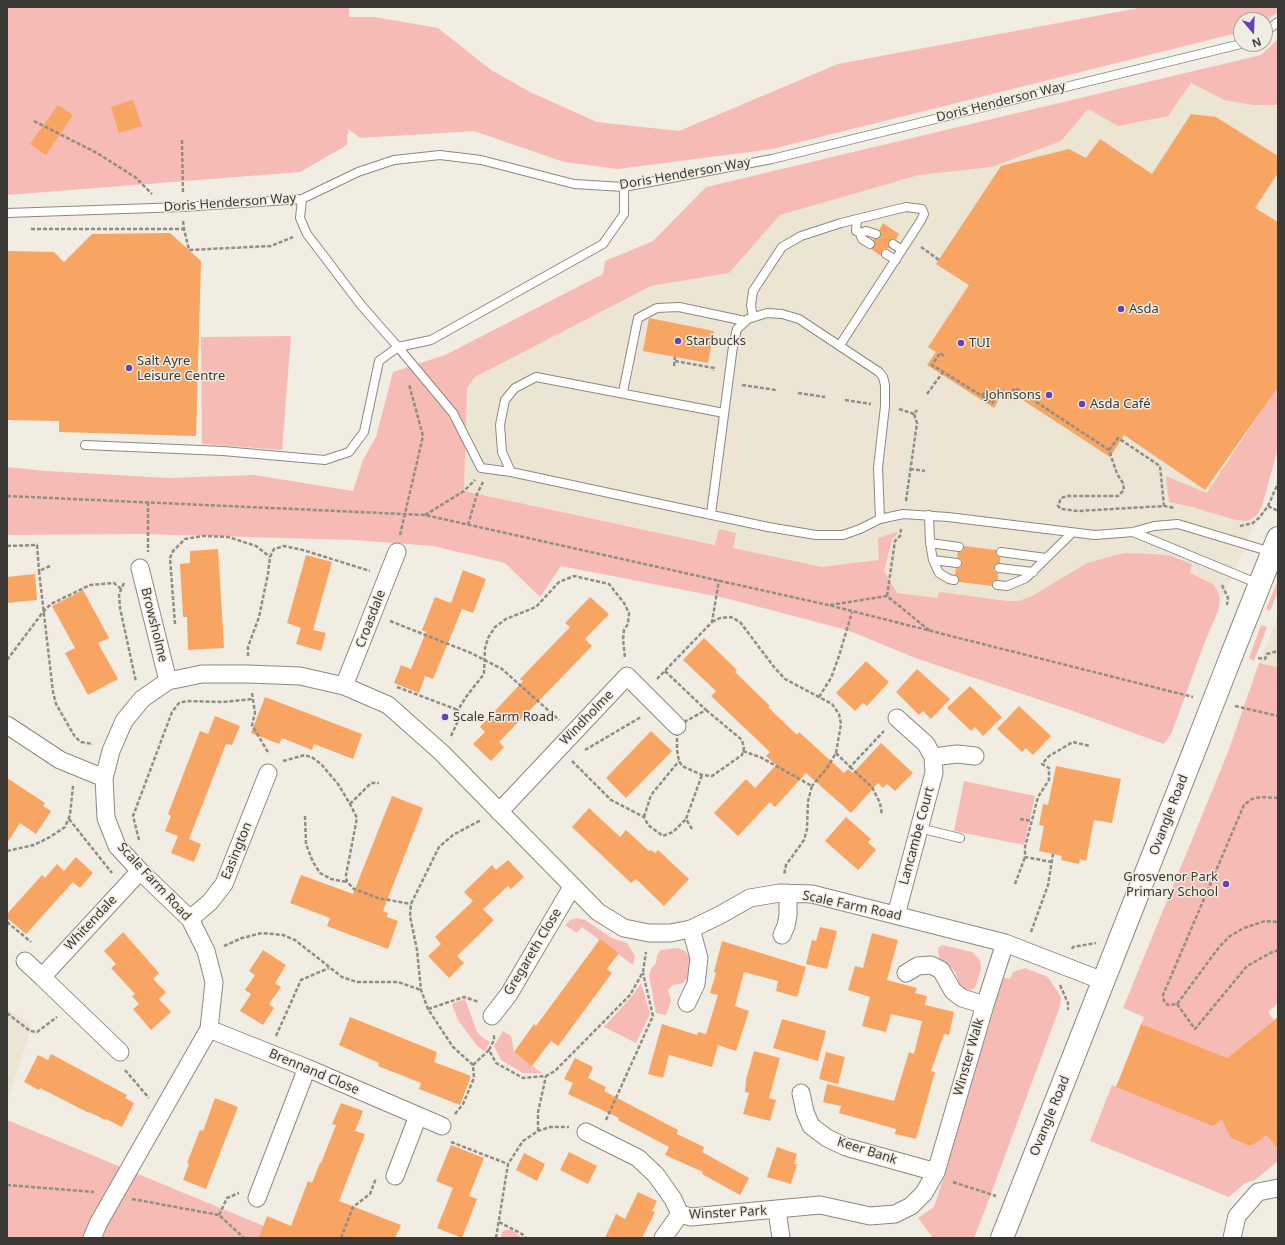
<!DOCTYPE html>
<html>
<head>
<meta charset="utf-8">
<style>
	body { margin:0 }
	#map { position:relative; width:1285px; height:1245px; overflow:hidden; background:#f2ede3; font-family:"Noto Sans",sans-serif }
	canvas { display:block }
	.frame { position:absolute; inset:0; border:8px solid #3b3935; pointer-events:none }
	.north { position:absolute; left:1233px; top:12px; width:40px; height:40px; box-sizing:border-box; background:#f2ede3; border:1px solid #a9a59d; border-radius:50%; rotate:161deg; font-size:11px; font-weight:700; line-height:16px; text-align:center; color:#3b3935 }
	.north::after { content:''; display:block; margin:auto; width:14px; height:18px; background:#6540b8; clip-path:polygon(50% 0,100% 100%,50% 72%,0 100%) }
</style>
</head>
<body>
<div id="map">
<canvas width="1285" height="1245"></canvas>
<div class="frame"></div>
<div class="north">N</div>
</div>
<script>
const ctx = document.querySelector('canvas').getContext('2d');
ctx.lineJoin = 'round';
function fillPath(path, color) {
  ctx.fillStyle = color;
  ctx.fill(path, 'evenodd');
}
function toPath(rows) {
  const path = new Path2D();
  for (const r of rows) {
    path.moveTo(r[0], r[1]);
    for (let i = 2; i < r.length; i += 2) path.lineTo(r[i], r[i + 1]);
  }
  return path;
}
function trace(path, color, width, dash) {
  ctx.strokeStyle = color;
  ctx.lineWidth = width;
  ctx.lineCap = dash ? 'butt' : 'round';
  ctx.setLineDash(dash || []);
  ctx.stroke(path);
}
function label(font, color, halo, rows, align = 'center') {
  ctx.font = font + ' "Noto Sans",sans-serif';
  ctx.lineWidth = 3;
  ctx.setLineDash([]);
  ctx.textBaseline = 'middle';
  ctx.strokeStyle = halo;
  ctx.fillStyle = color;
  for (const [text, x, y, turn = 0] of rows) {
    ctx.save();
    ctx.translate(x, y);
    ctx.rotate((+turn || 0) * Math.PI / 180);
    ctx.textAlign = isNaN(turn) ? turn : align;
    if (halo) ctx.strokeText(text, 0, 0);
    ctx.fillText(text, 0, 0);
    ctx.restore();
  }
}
const built = toPath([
	[1191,83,1224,100,1253,105,1278,105,1278,448,1262,506,1204,644,1113,621,897,593,838,571,464,491,466,402,467,388,475,377,651,286,729,273,780,215,919,175,992,167,1061,141,1088,109,1118,126],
	[1278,616,1278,667,1259,663],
	[7,1008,32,1026,7,1101]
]);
const green = toPath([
	[7,7,349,7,349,17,375,17,438,28,491,70,530,92,597,122,679,131,838,64,1144,7,1278,7,1278,12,1265,21,1241,20,1241,32,772,149,618,169,564,162,474,131,360,138,348,129,347,145,300,172,7,195],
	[1278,39,1278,105,1253,105,1224,100,1191,83,1168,116,1118,126,1088,109,1061,141,992,167,919,175,780,215,729,273,651,286,475,377,467,388,464,491,715,545,719,529,736,533,733,548,822,567,879,560,878,538,897,532,897,535,892,539,884,571,897,593,937,598,939,592,1007,601,1019,601,1032,596,1087,563,1124,553,1153,554,1171,556,1192,564,1190,573,1213,584,1218,592,1220,599,1218,611,1204,644,1172,732,1164,744,1073,711,918,659,847,630,725,598,561,566,540,597,505,563,433,546,354,540,140,534,7,535,7,467,46,471,168,478,254,475,353,491,363,460,376,437,393,372,445,355,603,274,605,261,653,241,706,187,1261,55],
	[291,336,282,450,202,444,201,337],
	[1278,385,1278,448,1262,506,1256,516,1247,521,1236,520,1192,507,1169,502,1166,476,1207,493],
	[1278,580,1278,591,1270,611,1266,609],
	[1261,625,1267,627,1254,661,1249,658],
	[1259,663,1278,667,1278,1003,1268,1012,1274,1020,1217,1066,1210,1052,1141,1024,1144,1017,1123,1008,1228,752],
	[964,781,1035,796,1024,845,954,831],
	[577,918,585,920,612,938,627,943,635,956,633,965,582,927,577,933,565,925,570,920],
	[942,945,972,952,980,960,981,969,975,988,970,990,964,989,959,984,955,971,939,958,938,948],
	[678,948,685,951,690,957,692,966,688,978,683,983,673,985,668,990,671,1001,666,1015,656,1013,649,976,651,969,656,963,657,955,661,950],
	[1025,968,1048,977,1061,997,1060,1006,988,1202,974,1238,933,1238,918,1218,934,1207,943,1180,1003,978,1010,979,1013,972],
	[641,983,650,1014,636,1043,604,1027,633,995],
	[465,999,477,1032,482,1037,490,1042,485,1051,477,1046,458,1020,452,1004],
	[503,1031,511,1036,514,1052,542,1073,523,1073,501,1060,494,1046],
	[1112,1085,1184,1114,1230,1113,1228,1133,1230,1136,1247,1145,1253,1145,1257,1142,1256,1123,1278,1149,1278,1161,1255,1180,1245,1183,1229,1197,1090,1141],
	[7,1120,293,1238,7,1238],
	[506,1230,512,1230,522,1238,501,1238,502,1232]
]);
const building = toPath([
	[133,100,142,126,119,133,111,107],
	[58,105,73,115,46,155,30,144],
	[1191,114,1216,117,1278,156,1278,173,1255,208,1278,222,1278,387,1205,490,1124,435,1110,457,1015,395,1011,401,1002,395,994,408,927,365,936,352,928,347,969,285,936,264,1001,166,1069,149,1086,158,1100,139,1152,174],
	[883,223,899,234,896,239,889,241,888,244,890,248,883,249,881,256,871,249,875,245,873,239,878,239,881,236,879,230],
	[170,233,201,261,196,436,59,432,59,421,7,420,7,251,54,252,64,262,92,234],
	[649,318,714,331,708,363,643,351],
	[964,546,996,550,996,554,1000,557,1000,563,994,567,994,571,998,573,998,580,993,582,992,586,959,582,959,578,955,575,956,568,961,567,962,563,961,559,957,558,958,552,963,551],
	[218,549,224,648,188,650,187,617,183,617,180,564,190,563,190,551],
	[306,555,332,562,313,630,326,633,321,651,296,644,301,628,287,623],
	[463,570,486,579,473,613,462,609,433,679,425,676,419,693,394,683,401,665,411,669,426,632,422,630,435,597,451,603],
	[35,574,37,600,7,603,7,577],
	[83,590,109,638,98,643,118,679,88,695,65,653,75,648,52,606],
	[590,597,609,614,585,639,592,646,499,742,504,747,491,761,473,744,485,732,480,727,523,681,520,679,570,627,565,623],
	[704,638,737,670,735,672,770,706,768,707,797,735,799,732,844,773,848,769,853,773,881,743,913,773,895,791,887,784,883,788,878,783,851,813,806,773,775,807,770,802,738,836,714,813,746,779,755,788,776,765,766,756,770,752,711,696,716,691,683,660],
	[866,661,889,682,867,706,863,703,855,711,836,693],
	[917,669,950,699,931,719,923,711,919,715,896,692],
	[970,686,1002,717,983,736,975,727,971,731,947,708],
	[265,697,362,734,353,759,314,744,312,750,282,738,279,744,251,733],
	[1019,706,1051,736,1033,755,1026,748,1022,752,997,729],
	[215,716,240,726,232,745,226,744,189,839,201,844,194,862,171,853,178,836,165,831,171,816,168,814,200,731,208,734],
	[651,731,672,751,626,798,606,778],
	[1056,766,1121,779,1112,823,1094,820,1086,861,1080,859,1079,864,1061,860,1062,856,1039,851,1044,826,1039,825,1043,804,1048,805],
	[7,778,45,803,43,806,51,811,36,834,20,823,7,843],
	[392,796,423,808,383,911,388,913,387,917,398,921,388,949,327,926,330,918,290,903,301,875,353,894],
	[589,808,620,837,626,830,649,851,651,850,655,853,658,850,689,879,664,906,636,879,631,883,572,827],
	[846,817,871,839,868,842,876,850,858,870,825,841],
	[76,857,93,873,80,888,73,882,26,934,7,918,7,914,42,875,45,878,57,864,64,871],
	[508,860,524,877,511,889,508,886,483,909,494,920,457,956,464,963,449,978,428,956,441,944,435,937,473,901,464,892,492,865,496,870],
	[820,927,837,931,827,969,806,964,812,940,816,941],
	[123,932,159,973,153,979,166,992,159,999,171,1012,151,1030,133,1009,139,1004,132,996,135,994,111,968,116,964,104,951],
	[872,933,898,940,887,980,917,988,915,993,927,996,925,1005,954,1012,949,1035,944,1034,931,1071,935,1072,916,1139,895,1134,896,1129,839,1113,841,1106,823,1102,827,1084,894,1101,909,1052,914,1054,922,1021,891,1014,886,1032,862,1026,870,997,848,990,855,966,863,968],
	[600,939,619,953,607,969,612,973,558,1046,551,1041,532,1066,514,1052,534,1024,536,1026],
	[722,941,806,967,797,997,776,991,778,981,744,972,735,1006,749,1011,736,1051,718,1045,712,1067,669,1055,663,1078,648,1074,662,1024,697,1035,698,1032,706,1034,718,995,710,993,716,973,714,972],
	[263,950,286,965,275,983,281,987,269,1004,274,1008,263,1025,240,1011,251,994,245,990,255,975,249,971],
	[350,1017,437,1052,434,1062,471,1076,460,1105,419,1089,421,1083,378,1066,379,1063,339,1045],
	[1278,1017,1278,1149,1266,1135,1253,1145,1247,1145,1230,1137,1222,1119,1213,1126,1116,1087,1141,1024,1227,1058],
	[782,1019,826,1031,818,1061,773,1048],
	[754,1051,780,1058,769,1098,776,1100,770,1121,743,1114,749,1093,745,1092,746,1080],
	[826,1052,845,1057,838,1084,819,1079],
	[51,1054,127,1095,125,1098,134,1103,122,1127,106,1119,105,1120,89,1112,89,1113,40,1088,39,1090,24,1082,38,1055,48,1060],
	[575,1058,593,1067,588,1078,606,1087,604,1091,678,1130,677,1134,704,1147,702,1152,749,1178,740,1195,702,1174,703,1172,665,1155,669,1147,618,1120,619,1118,568,1094,573,1083,564,1079],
	[215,1098,238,1107,206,1189,183,1180,189,1164,187,1163,200,1130,203,1131],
	[341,1103,363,1111,355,1131,365,1134,339,1201,401,1225,395,1238,259,1238,267,1216,291,1226,308,1181,312,1183,320,1163,321,1163,336,1125,332,1124],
	[451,1145,484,1158,469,1196,477,1199,462,1238,437,1228,453,1188,436,1181],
	[777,1147,797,1154,794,1164,797,1164,791,1184,767,1177],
	[569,1152,597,1166,588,1184,560,1170],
	[524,1153,545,1164,537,1181,516,1170],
	[638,1192,657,1201,652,1211,655,1212,642,1238,605,1238,616,1214,625,1219]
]);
const path = toPath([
	[34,121,97,153,135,177,152,194],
	[182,140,183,194],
	[183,221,184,229,189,250,271,246,293,237],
	[31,229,184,229],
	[921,247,939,260],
	[944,356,940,353,932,365,982,396,985,390],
	[675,361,714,368,714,371],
	[674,366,675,357],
	[742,385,776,390],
	[798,393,825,397],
	[927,394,943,372],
	[982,396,992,403,1001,390,1010,395,1015,388,1109,450,1117,474,1123,483,1124,490,1118,496,1068,496,1061,498,1058,506,1061,509,1078,511,1164,506,1175,508],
	[845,400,871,404],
	[899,409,914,414],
	[1109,450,1118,438,1160,466,1164,506],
	[910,469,925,471],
	[7,496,425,515,828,605,1193,697],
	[906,501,917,423,914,414,917,410],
	[148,502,148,552],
	[1268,506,1278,511],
	[425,515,464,491,475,480],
	[468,525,477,494,483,482],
	[1240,526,1253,523,1259,518,1268,506,1278,483],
	[400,535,423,436,409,384],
	[7,546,37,545,39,571],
	[50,566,39,571,53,692,56,704,75,737,81,742,93,744],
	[124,583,119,594,120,608,136,682],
	[1222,585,1228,598,1227,605],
	[887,596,895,541,900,536,901,529],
	[830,605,887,596,930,631],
	[390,621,471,653,502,669,559,720],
	[712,622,720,618,731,617,740,622,774,667,785,679,832,704,839,714,841,724,836,753,827,768,812,786],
	[175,624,170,558,173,551,185,539,203,536,228,537,256,546,270,557],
	[248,656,248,647,259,617,268,574,270,557,274,549,284,546,303,550,370,571],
	[1258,658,1265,659,1267,654,1278,651],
	[7,660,43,612,51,604,90,585,114,583,121,589],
	[665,671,706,710],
	[657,679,712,622,719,580],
	[397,687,458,710],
	[252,693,255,713,252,725,269,754],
	[819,697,831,678,839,656,852,612],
	[1235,706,1278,716],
	[706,710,742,740,744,748,742,755,712,776,702,775,682,766,679,761,677,750,677,726,706,710],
	[451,736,457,723,458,710,466,697,484,674,485,648,488,638,495,627,506,619,536,607,559,582,574,576,609,584,624,603,629,613,628,624,624,630,623,639,625,658],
	[585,750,641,717],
	[743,751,760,757,812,786,808,801,807,829,804,840,786,865,784,875],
	[836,753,850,767,884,731],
	[283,761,305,755,313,758,321,764,338,784,350,804,357,818,346,875,347,882,354,889,378,898,411,904],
	[572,761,611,800,644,817,648,825,663,836,673,832,686,819],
	[850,767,872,787,880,803,882,815],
	[1278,798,1261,797,1252,799,1244,805,1163,995,1164,1001,1168,1005,1177,1004,1220,946,1230,936,1244,928,1265,921,1278,922],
	[350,804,371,783,379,783],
	[305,816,306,844,313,862,320,873,331,879,347,882],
	[644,817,651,795,679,761],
	[69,819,112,873],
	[1020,819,1031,821],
	[692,829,686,819,702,775],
	[139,840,133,816,172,712,179,703,187,701,223,702,253,699],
	[7,851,34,845,50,837,65,827,70,815,73,786],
	[1052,862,1025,857,1025,847,1038,797,1049,780,1049,768,1042,764,1049,756,1073,742,1090,746],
	[1015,884,1025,857],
	[7,922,31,942],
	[1031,932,1048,885,1053,854],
	[224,946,242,938,262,933,283,935,295,940,342,977,357,982,398,982,421,990],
	[1072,949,1073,947,1096,943],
	[1060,985,1068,1003,1068,1010],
	[1177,1004,1195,1029,1247,966,1274,951,1278,951],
	[428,1009,464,997,479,1002],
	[7,1013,30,1031,37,1032,57,1017],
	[276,1036,301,980,329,968],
	[489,1050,494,1040,494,1034],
	[473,1065,489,1050,496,1063,523,1078,546,1076,555,1071,630,995,643,972,646,952],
	[125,1070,149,1098],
	[455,1114,463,1104,474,1078,473,1065,453,1047,428,1009,421,990,417,950,410,916,411,904,439,847,453,835,481,820],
	[606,1120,653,1016,643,973],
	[538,1131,538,1112,546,1076],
	[451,1142,508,1164],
	[953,1182,996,1196],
	[7,1185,94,1192],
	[132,1199,219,1215,244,1238],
	[219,1215,227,1198,239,1193],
	[499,1222,522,1234,526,1238],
	[341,1238,353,1207,370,1194,376,1178],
	[496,1238,508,1164,523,1141,538,1131,550,1127,569,1127]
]);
const service = toPath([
	[1265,32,1278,22],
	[302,199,300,218,307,234,361,305,398,347,431,340,603,244,624,214,624,187],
	[7,213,183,207,302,199,358,172,394,160,440,155,481,160,574,184,624,187,772,159,1241,44],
	[857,220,856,231,860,233,866,231,876,234],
	[860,233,862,239,870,244],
	[893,244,902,250],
	[886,254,896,260],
	[753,317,751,305,753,291,782,247,801,236,841,223,906,207,922,209,924,214,920,222,840,345],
	[623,392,638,318,657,308,679,307,745,321],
	[85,445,223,451,325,460,349,452,364,432,379,361,398,347,453,413,481,468,511,472,768,527,816,535,843,535,860,529,880,519,903,514,948,517,1095,535,1133,532,1154,526,1178,524,1271,552],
	[511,472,502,452,500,425,505,400,515,388,536,377,724,413],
	[711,514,733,346,737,329,748,319,767,313,782,314,799,319,879,372,883,377,885,385,885,406,878,468,880,519],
	[929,515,930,543,933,560,939,573,949,579,954,580],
	[1133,532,1259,584],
	[930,543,959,547],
	[1001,552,1046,558],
	[933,560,957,563],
	[999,568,1033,572],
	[997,585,1007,586,1026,578,1071,534],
	[919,828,960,838]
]);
const minor = toPath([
	[140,568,168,681],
	[344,686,397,552],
	[7,725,60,760,104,778],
	[933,757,957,754,975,756],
	[499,812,627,676,677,726],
	[896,915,934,773,933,757,926,744,897,718],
	[190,919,210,902,224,884,268,773],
	[782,935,786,926,788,915,788,893],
	[25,961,42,977],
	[906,973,918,966,931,965,941,970,953,991,962,998,985,1005],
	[687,1003,696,984,699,958,691,929],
	[492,1016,509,994,572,887],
	[209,1029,307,1068,442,1126],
	[120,1052,42,977,140,871],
	[801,1093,805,1112,811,1126,827,1138,846,1147,936,1172],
	[586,1132,638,1158,656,1175,673,1199,680,1214,691,1217,820,1205,870,1216,895,1214,911,1206,924,1193,936,1172,985,1005,1005,943],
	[395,1176,418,1116],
	[257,1198,307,1068],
	[777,1210,781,1238],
	[92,1238,99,1222,209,1029,214,982,206,951,190,919,140,871,117,846,106,818,104,778,111,751,124,721,142,699,168,681,202,674,248,674,300,676,344,686,388,705,442,753,598,912,624,928,649,933,670,933,691,929,720,915,750,898,780,893,812,894,1005,943,1103,981],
	[663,1238,680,1214],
	[1232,1238,1237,1216,1258,1192,1278,1188]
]);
const secondary = toPath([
	[1232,654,1278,538],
	[1002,1238,1198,741]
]);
const secondaryBridge = toPath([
	[1198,741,1232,654]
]);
const markers = [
	[1121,309,4,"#6540b8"],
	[678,341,4,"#6540b8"],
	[961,343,4,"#6540b8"],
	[129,368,4,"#6540b8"],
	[1049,395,4,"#6540b8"],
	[1082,404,4,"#6540b8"],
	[445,717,4,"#6540b8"],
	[1226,884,4,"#6540b8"]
];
const streetNames = [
	["Doris Henderson Way",1001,102,-14],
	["Doris Henderson Way",685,174,-10],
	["Doris Henderson Way",230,203,-4],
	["Croasdale",371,619,-69],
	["Browsholme",154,625,76],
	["Windholme",587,718,-46],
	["Ovangle Road",1169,815,-69],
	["Lancambe Court",917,836,-75],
	["Easington",237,851,-68],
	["Scale Farm Road",154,882,47],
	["Scale Farm Road",852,906,12],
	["Whitendale",91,923,-47],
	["Gregareth Close",533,952,-59],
	["Winster Walk",969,1057,-74],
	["Brennand Close",314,1072,23],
	["Ovangle Road",1050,1116,-68],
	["Keer Bank",867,1151,18],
	["Winster Park",728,1213,-3]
];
const poiNames = [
	["Asda",1129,309],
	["Starbucks",686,341],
	["TUI",969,343],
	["Salt Ayre",137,361],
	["Leisure Centre",137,376],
	["Johnsons",1041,395,"right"],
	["Asda Café",1090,404],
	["Scale Farm Road",453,717],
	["Grosvenor Park",1218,877,"right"],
	["Primary School",1218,892,"right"]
];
fillPath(built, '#ece5d3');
fillPath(green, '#f6bbb4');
fillPath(building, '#f8a463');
trace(service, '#8d8980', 10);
trace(minor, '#8d8980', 19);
trace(secondary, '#8d8980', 24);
trace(path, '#908d86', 2.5, [4, 2]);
trace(service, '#fff', 8);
trace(minor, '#fff', 17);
trace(secondary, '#fff', 22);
trace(secondaryBridge, '#8d8980', 24, []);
trace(secondaryBridge, '#fff', 22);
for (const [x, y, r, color] of markers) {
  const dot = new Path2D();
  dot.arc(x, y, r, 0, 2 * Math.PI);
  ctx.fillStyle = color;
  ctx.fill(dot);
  trace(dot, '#f2ede3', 1.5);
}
label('13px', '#3b3935', '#f2ede3', streetNames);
label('13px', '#3b3935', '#f2ede3', poiNames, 'left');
</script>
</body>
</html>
